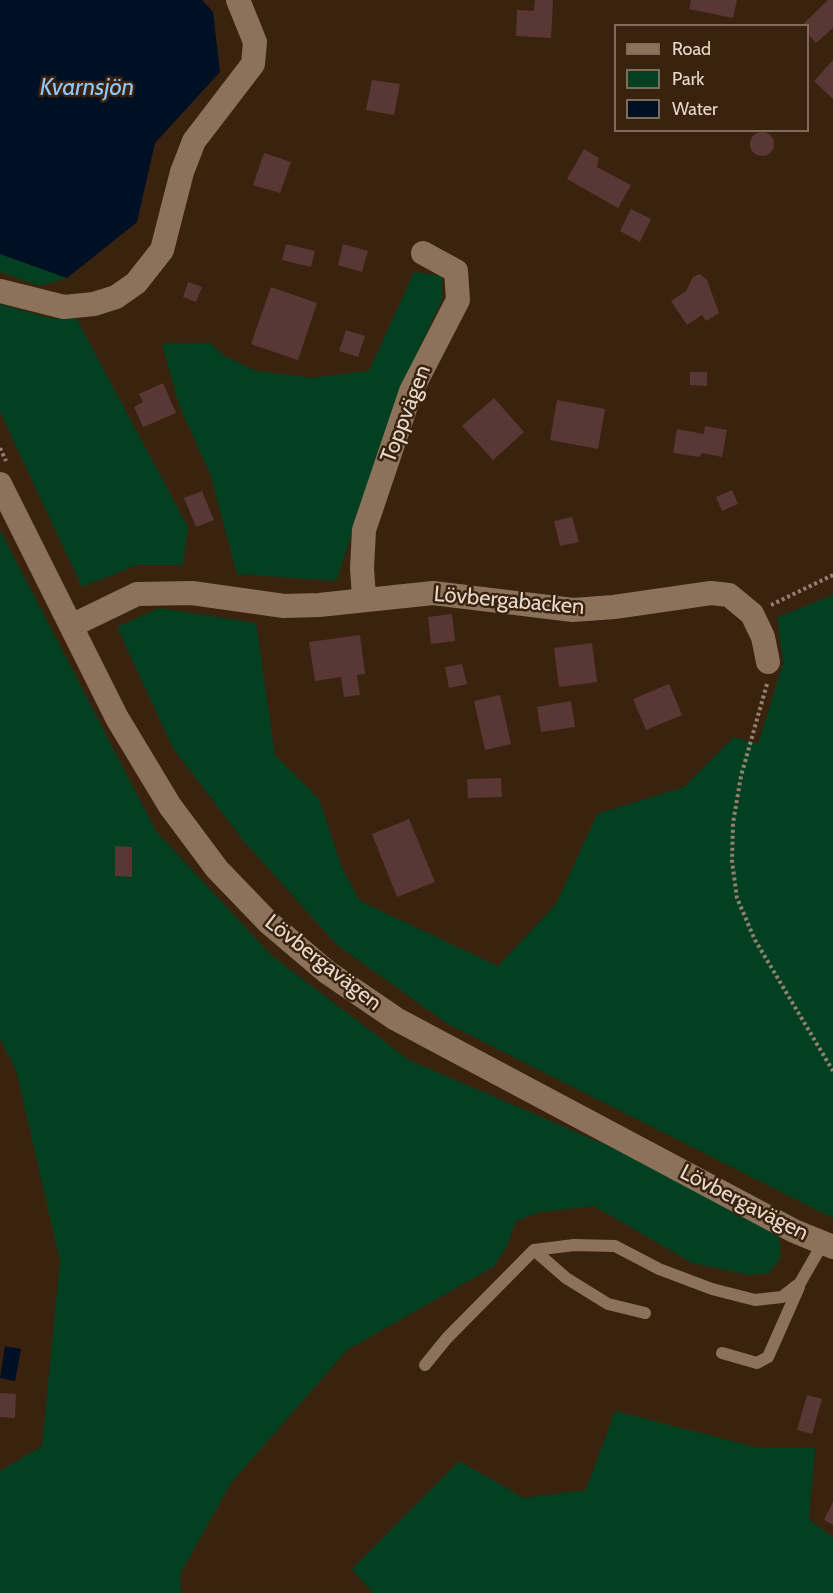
<!DOCTYPE html>
<html>
<head>
<meta charset="utf-8">
<style>
	body { margin:0 }
	#map { position:relative; width:833px; height:1593px; overflow:hidden; background:#3a230e; font-family:Cabin,sans-serif }
	canvas { display:block }
	.legend { position:absolute; left:614px; top:24px; width:195px; height:108px; box-sizing:border-box; background:#3a230e; border:2px solid #7f6b5a; margin:0; padding:8px 10px; list-style:none; font-size:18px; color:#e7d8cb }
	.legend li { display:flex; align-items:center; gap:12px; height:30px }
	.legend b { width:30px; border:2px solid #7f6b5a }
</style>
</head>
<body>
<div id="map">
<canvas width="833" height="1593"></canvas>
<ul class="legend">
<li><b style="height:8px;background:#8d725b"></b>Road</li>
<li><b style="height:16px;background:#034021"></b>Park</li>
<li><b style="height:16px;background:#001024"></b>Water</li>
</ul>
</div>
<script>
const ctx = document.querySelector('canvas').getContext('2d');
ctx.lineJoin = 'round';
function fillPath(path, color) {
  ctx.fillStyle = color;
  ctx.fill(path, 'evenodd');
}
function toPath(rows) {
  const path = new Path2D();
  for (const r of rows) {
    if (r.length === 3) {
      path.moveTo(r[0] + r[2], r[1]);
      path.arc(r[0], r[1], r[2], 0, 2 * Math.PI);
      continue;
    }
    path.moveTo(r[0], r[1]);
    for (let i = 2; i < r.length; i += 2) path.lineTo(r[i], r[i + 1]);
  }
  return path;
}
function trace(path, color, width, dash) {
  ctx.strokeStyle = color;
  ctx.lineWidth = width;
  ctx.lineCap = dash ? 'butt' : 'round';
  ctx.setLineDash(dash || []);
  ctx.stroke(path);
}
function label(font, color, halo, rows, align = 'center') {
  ctx.font = font + ' Cabin,sans-serif';
  ctx.lineWidth = 5;
  ctx.setLineDash([]);
  ctx.textBaseline = 'middle';
  ctx.strokeStyle = halo;
  ctx.fillStyle = color;
  for (const [text, x, y, turn = 0] of rows) {
    ctx.save();
    ctx.translate(x, y);
    ctx.rotate((+turn || 0) * Math.PI / 180);
    ctx.textAlign = isNaN(turn) ? turn : align;
    if (halo) ctx.strokeText(text, 0, 0);
    ctx.fillText(text, 0, 0);
    ctx.restore();
  }
}
const green = toPath([
	[0,254,67,278,40,286,0,272],
	[414,272,442,276,442,300,403,383,336,581,237,574,210,474,179,405,162,344,210,343,223,355,256,371,312,378,369,371],
	[0,304,50,318,76,318,188,527,183,565,137,565,82,587,0,412],
	[0,530,156,831,271,955,409,1060,618,1150,779,1236,781,1257,769,1273,749,1275,692,1263,594,1206,540,1212,516,1221,506,1248,493,1267,347,1350,231,1483,180,1574,181,1593,0,1593,0,1471,42,1446,60,1261,16,1070,0,1039],
	[833,595,833,1218,448,1024,337,945,242,839,173,748,117,627,159,608,256,623,275,755,319,799,342,868,360,901,498,966,556,904,597,814,684,787,734,737,758,744,783,663,777,617],
	[615,1411,759,1448,815,1448,809,1519,833,1538,833,1593,373,1593,352,1569,459,1461,524,1498,586,1490]
]);
const water = toPath([
	[0,0,202,0,213,12,220,72,155,143,137,222,67,278,0,254],
	[5,1346,21,1349,15,1381,0,1378]
]);
const building = toPath([
	[535,0,553,0,551,38,516,36,517,10,534,11],
	[691,0,737,0,733,18,689,9],
	[828,0,833,0,833,28,816,43,808,34,808,26,801,26],
	[833,60,833,99,814,81],
	[372,80,400,84,394,115,366,110],
	[762,144,12],
	[584,149,599,158,597,167,631,185,618,208,567,179],
	[264,153,291,162,280,193,253,185],
	[631,209,651,219,640,242,620,231],
	[286,244,315,251,311,267,282,260],
	[343,244,368,251,362,272,338,265],
	[700,274,707,280,719,313,706,321,702,315,687,325,671,301,686,291,693,277],
	[188,282,202,287,196,302,183,297],
	[271,287,317,303,298,360,251,344],
	[346,330,365,336,358,357,339,351],
	[690,372,707,372,707,386,690,385],
	[163,383,176,413,143,427,134,407,143,402,139,394],
	[494,398,524,432,493,460,462,426],
	[557,400,605,409,598,449,550,440],
	[705,426,727,430,722,457,702,453,699,457,673,453,677,429,704,434],
	[732,490,738,504,722,511,716,497],
	[202,491,214,520,196,527,184,498],
	[572,517,579,542,560,546,554,521],
	[452,614,455,641,431,644,428,617],
	[360,635,365,674,357,675,360,695,344,697,341,677,315,681,309,642],
	[592,643,597,682,559,687,554,648],
	[462,664,467,684,449,688,445,667],
	[669,684,682,715,646,730,633,699],
	[500,695,511,744,485,750,474,701],
	[571,701,575,727,541,732,537,707],
	[501,778,502,797,468,798,467,779],
	[409,819,435,882,397,897,372,834],
	[115,846,132,847,132,877,115,876],
	[0,1393,16,1394,15,1418,0,1417],
	[807,1395,822,1399,812,1434,797,1430],
	[833,1502,833,1525,824,1520]
]);
const path = toPath([
	[0,448,6,461],
	[771,605,833,575],
	[767,684,741,776,733,823,732,861,737,898,755,940,833,1071]
]);
const lane = toPath([
	[534,1250,566,1278,608,1304,645,1313],
	[722,1353,757,1363,768,1357,799,1287],
	[425,1365,447,1338,534,1250,574,1245,615,1246,659,1269,712,1289,755,1300,782,1297,800,1283,823,1243]
]);
const street = toPath([
	[0,291,64,307,94,304,116,297,136,283,162,250,182,172,194,141,253,64,255,42,238,0],
	[0,484,117,718,170,806,217,869,268,922,327,972,396,1019,794,1231,833,1247],
	[364,598,362,568,364,530,411,391,458,300,456,271,423,253],
	[71,626,137,594,192,593,284,606,319,605,433,593,573,610,614,607,711,593,729,595,752,614,763,637,768,662]
]);
const streetNames = [
	["Toppvägen",406,414,-69],
	["Lövbergabacken",509,601,5],
	["Lövbergavägen",323,963,38],
	["Lövbergavägen",744,1203,27]
];
const waterNames = [
	["Kvarnsjön",87,88]
];
fillPath(green, '#034021');
fillPath(water, '#001024');
fillPath(building, '#593735');
trace(path, '#938170', 4, [3, 3]);
trace(lane, '#8d725b', 12);
trace(street, '#8d725b', 24);
label('22px', '#e7d8cb', '#3a230e', streetNames);
label('italic 24px', '#90c9fd', '#3a230e', waterNames);
</script>
</body>
</html>
